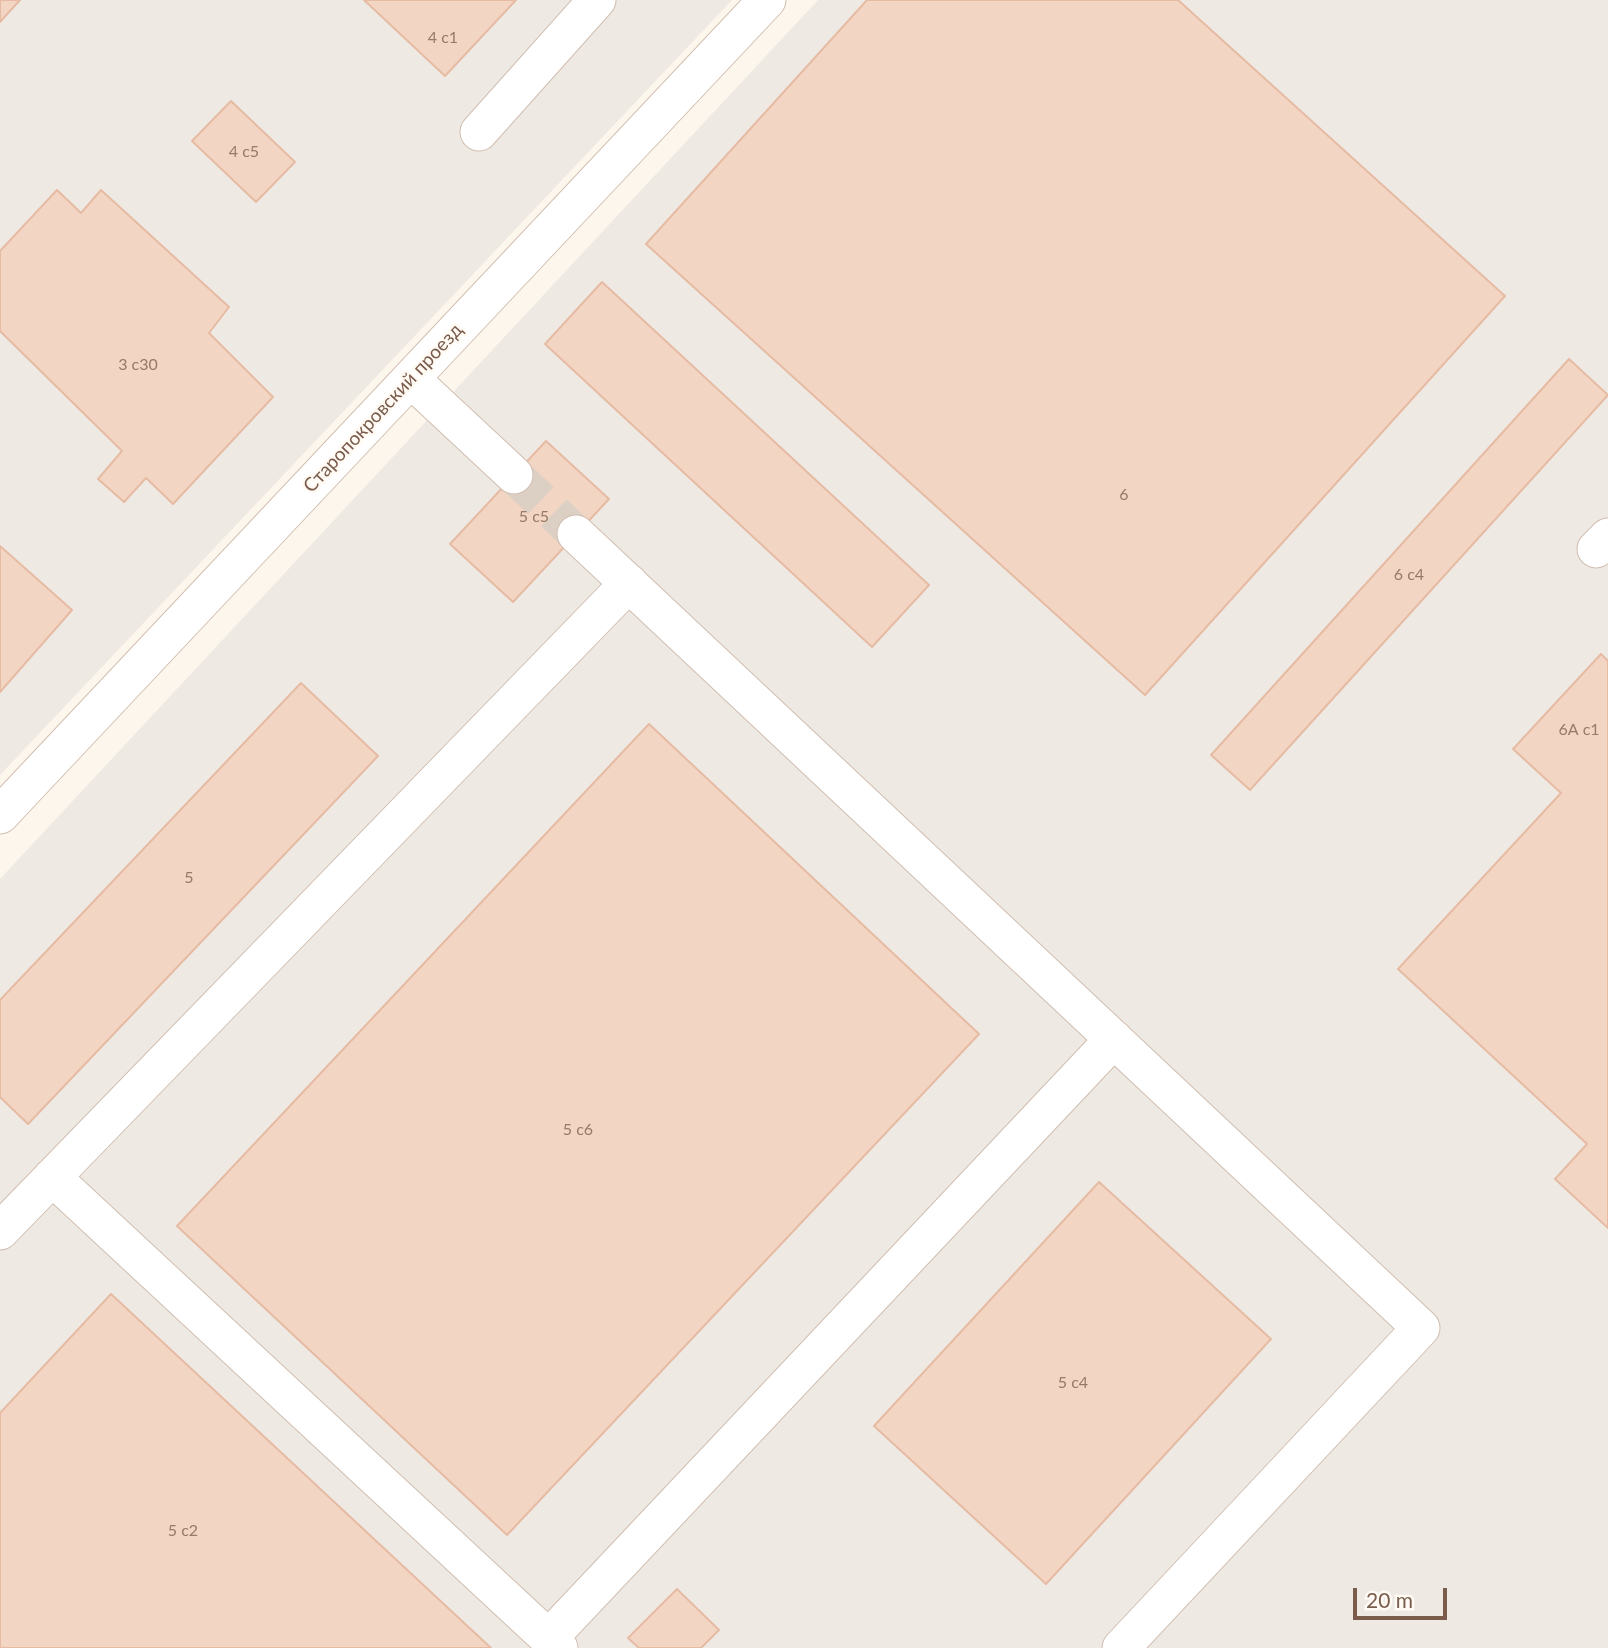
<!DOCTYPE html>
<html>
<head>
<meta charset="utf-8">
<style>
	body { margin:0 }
	#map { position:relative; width:1608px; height:1648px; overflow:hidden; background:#fdf6ec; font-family:Lato,sans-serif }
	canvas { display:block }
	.scale { position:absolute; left:1353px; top:1588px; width:94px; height:32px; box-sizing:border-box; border:4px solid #7a5c4d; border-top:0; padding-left:9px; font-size:21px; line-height:24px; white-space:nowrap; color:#7a5c4d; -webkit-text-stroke:5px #fffaf3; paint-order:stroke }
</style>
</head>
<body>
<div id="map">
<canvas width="1608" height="1648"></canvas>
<div class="scale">20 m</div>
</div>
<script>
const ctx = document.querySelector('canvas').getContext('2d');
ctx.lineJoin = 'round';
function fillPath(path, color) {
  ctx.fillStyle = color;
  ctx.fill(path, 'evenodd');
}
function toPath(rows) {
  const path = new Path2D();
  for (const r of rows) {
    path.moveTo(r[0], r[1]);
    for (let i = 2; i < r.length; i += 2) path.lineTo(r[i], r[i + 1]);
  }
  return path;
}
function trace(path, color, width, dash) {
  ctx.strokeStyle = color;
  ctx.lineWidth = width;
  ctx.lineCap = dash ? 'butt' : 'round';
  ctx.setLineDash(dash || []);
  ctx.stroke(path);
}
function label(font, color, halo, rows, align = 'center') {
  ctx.font = font + ' Lato,sans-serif';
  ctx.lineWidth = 5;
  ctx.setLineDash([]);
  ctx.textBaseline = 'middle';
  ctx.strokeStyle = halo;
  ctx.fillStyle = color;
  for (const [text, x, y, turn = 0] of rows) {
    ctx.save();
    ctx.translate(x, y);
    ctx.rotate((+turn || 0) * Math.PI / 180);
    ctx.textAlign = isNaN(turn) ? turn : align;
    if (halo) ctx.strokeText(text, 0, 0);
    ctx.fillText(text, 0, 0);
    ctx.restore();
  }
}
const industrial = toPath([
	[0,0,732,0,0,775],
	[818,0,1608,0,1608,1648,0,1648,0,879]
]);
const building = toPath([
	[0,0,20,0,0,22,0,0],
	[364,0,516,0,445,76,364,0],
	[867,0,1178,0,1505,296,1145,695,646,244,867,0],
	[231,101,295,162,256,202,192,141,231,101],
	[57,190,81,213,101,190,229,307,209,333,273,397,173,504,146,478,124,502,98,479,122,451,0,331,0,251,57,190],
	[602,282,929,585,872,647,545,344,602,282],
	[1569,359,1608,395,1250,790,1211,755,1569,359],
	[546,441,609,499,513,602,450,544,546,441],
	[0,546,72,610,0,692,0,546],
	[1601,654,1608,661,1608,1228,1555,1179,1587,1144,1398,969,1561,793,1513,749,1601,654],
	[301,683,378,756,28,1124,0,1097,0,1000,301,683],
	[649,724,979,1034,507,1535,177,1226,649,724],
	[1099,1182,1271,1339,1046,1584,874,1426,1099,1182],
	[111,1294,491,1648,0,1648,0,1413,111,1294],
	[677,1589,719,1630,701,1648,639,1648,628,1638,677,1589]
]);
const minorTunnel = toPath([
	[514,475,576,534]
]);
const minor = toPath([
	[479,132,597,0],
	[411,379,514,475],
	[576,534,1421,1328,1121,1648],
	[1596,549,1608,537],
	[0,815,767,0],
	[52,1177,559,1648],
	[0,1231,629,583],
	[548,1639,1114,1039]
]);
const numberNames = [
	["4 с1",443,38],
	["4 с5",244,152],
	["3 с30",138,365],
	["6",1124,495],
	["5 с5",534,517],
	["6 с4",1409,575],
	["6А с1",1579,730],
	["5",189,878],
	["5 с6",578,1130],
	["5 с4",1073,1383],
	["5 с2",183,1531]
];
const streetNames = [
	["Старопокровский проезд",383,408,-47]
];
fillPath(industrial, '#efe9e4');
fillPath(building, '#f3d5c3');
trace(building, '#e6bba3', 2);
trace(minorTunnel, '#dcd0c4', 37, [37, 18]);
trace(minor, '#d1beb0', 39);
trace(minor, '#fff', 37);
label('16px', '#987a6a', null, numberNames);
label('19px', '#7a5c4d', '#fffaf3', streetNames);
</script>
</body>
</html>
